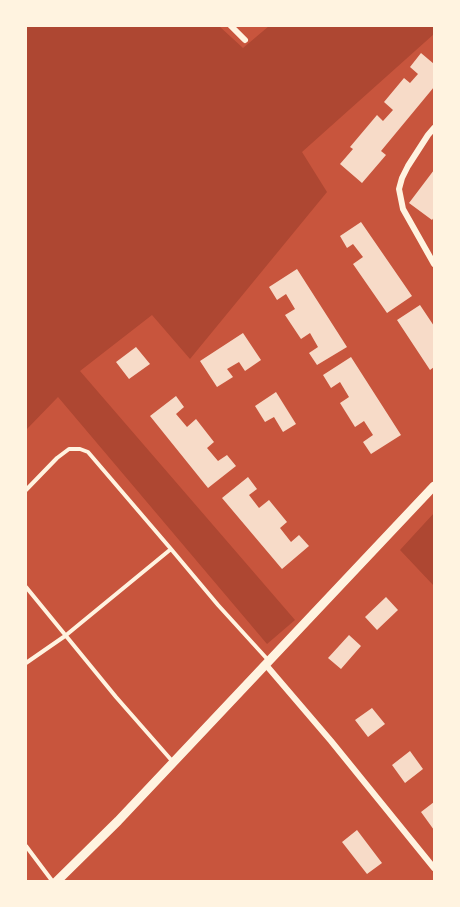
<!DOCTYPE html>
<html>
<head>
<meta charset="utf-8">
<style>
	body { margin:0 }
	#map { position:relative; width:460px; height:907px; overflow:hidden; background:#c8553d; font-family:"Fira Sans",sans-serif }
	canvas { display:block }
	.frame { position:absolute; inset:0; border:27px solid #fff3e0; pointer-events:none }
</style>
</head>
<body>
<div id="map">
<canvas width="460" height="907"></canvas>
<div class="frame"></div>
</div>
<script>
const ctx = document.querySelector('canvas').getContext('2d');
ctx.lineJoin = 'round';
function fillPath(path, color) {
  ctx.fillStyle = color;
  ctx.fill(path, 'evenodd');
}
function toPath(rows) {
  const path = new Path2D();
  for (const r of rows) {
    path.moveTo(r[0], r[1]);
    for (let i = 2; i < r.length; i += 2) path.lineTo(r[i], r[i + 1]);
  }
  return path;
}
function trace(path, color, width, dash) {
  ctx.strokeStyle = color;
  ctx.lineWidth = width;
  ctx.lineCap = dash ? 'butt' : 'round';
  ctx.setLineDash(dash || []);
  ctx.stroke(path);
}
const green = toPath([
	[26,26,219,26,243,48,269,26,434,26,434,34,302,152,327,192,190,359,152,315,80,371,295,620,267,644,58,397,26,430],
	[434,513,434,586,400,550]
]);
const building = toPath([
	[421,53,434,64,434,87,381,151,386,155,362,183,340,164,353,149,350,147,377,115,383,121,393,110,384,102,404,78,410,83,418,74,410,67],
	[434,170,434,217,432,220,409,203],
	[361,222,412,296,387,313,353,264,363,257,353,244,347,248,340,236],
	[297,269,347,347,317,365,309,353,318,347,310,333,301,339,285,315,295,309,286,294,277,300,269,287],
	[420,305,434,326,434,367,430,370,397,320],
	[243,333,261,360,245,371,239,362,227,369,233,377,217,387,200,361],
	[136,347,150,364,129,379,116,362],
	[351,357,401,435,371,454,363,442,373,435,364,421,355,427,340,403,349,397,340,382,331,388,323,375],
	[276,392,296,424,283,432,274,417,265,422,255,406],
	[176,396,184,407,176,414,187,427,196,419,214,442,207,448,218,461,227,455,236,466,208,488,150,416],
	[248,477,257,489,249,495,259,508,269,500,287,522,280,528,291,542,299,535,309,546,282,569,222,498],
	[386,597,398,610,377,630,365,617],
	[349,635,361,646,341,669,328,658],
	[372,708,385,724,368,737,355,720],
	[410,751,423,769,405,783,392,765],
	[434,802,434,830,421,812],
	[357,830,382,863,367,874,342,842]
]);
const service = toPath([
	[26,490,57,458,69,449,80,449,88,452,171,549,218,605,269,661],
	[26,587,116,697,173,762],
	[26,663,65,636,171,549],
	[26,846,53,882]
]);
const minor = toPath([
	[231,26,245,40],
	[434,128,428,135,408,166,402,178,399,189,403,209,434,264],
	[266,665,331,741,434,868]
]);
const tertiary = toPath([
	[56,882,118,821,434,486]
]);
fillPath(green, '#ae4732');
fillPath(building, '#f7dbc8');
trace(service, '#fff3e0', 4);
trace(minor, '#fff3e0', 6);
trace(tertiary, '#fff3e0', 9);
</script>
</body>
</html>
